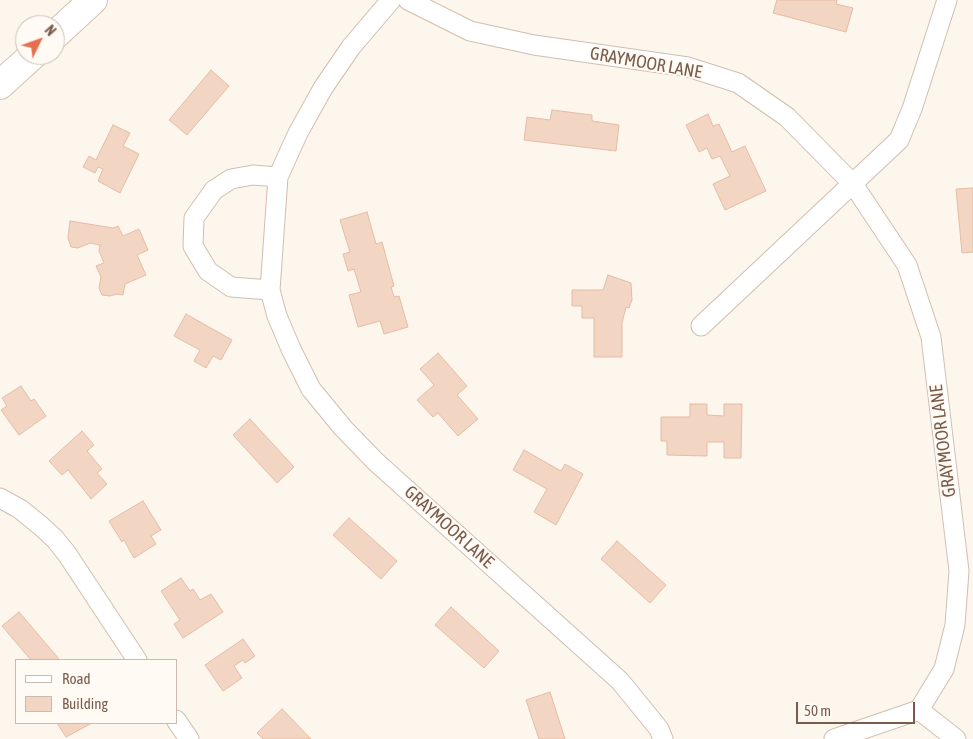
<!DOCTYPE html>
<html>
<head>
<meta charset="utf-8">
<style>
	body { margin:0 }
	#map { position:relative; width:973px; height:739px; overflow:hidden; background:#fdf6ec; font-family:"Asap Condensed",sans-serif }
	canvas { display:block }
	.legend { position:absolute; left:15px; top:659px; width:162px; height:65px; box-sizing:border-box; background:#fffaf3; border:1px solid #cabbb1; margin:0; padding:6px 9px; list-style:none; font-size:15px; color:#7a5c4d }
	.legend li { display:flex; align-items:center; gap:10px; height:25px }
	.legend b { width:25px; border:1px solid #cabbb1 }
	.north { position:absolute; left:15px; top:15px; width:50px; height:50px; box-sizing:border-box; background:#fffaf3; border:1px solid #cabbb1; border-radius:50%; rotate:48deg; font-size:14px; font-weight:700; line-height:20px; text-align:center; color:#7a5c4d }
	.north::after { content:''; display:block; margin:auto; width:18px; height:22px; background:#e76f51; clip-path:polygon(50% 0,100% 100%,50% 72%,0 100%) }
	.scale { position:absolute; left:796px; top:702px; width:119px; height:22px; box-sizing:border-box; border:2px solid #7a5c4d; border-top:0; padding-left:6px; font-size:15px; line-height:18px; white-space:nowrap; color:#7a5c4d; -webkit-text-stroke:4px #fffaf3; paint-order:stroke }
</style>
</head>
<body>
<div id="map">
<canvas width="973" height="739"></canvas>
<ul class="legend">
<li><b style="height:6px;background:#fff"></b>Road</li>
<li><b style="height:14px;background:#f3d5c3"></b>Building</li>
</ul>
<div class="north">N</div>
<div class="scale">50 m</div>
</div>
<script>
const ctx = document.querySelector('canvas').getContext('2d');
ctx.lineJoin = 'round';
function fillPath(path, color) {
  ctx.fillStyle = color;
  ctx.fill(path, 'evenodd');
}
function toPath(rows) {
  const path = new Path2D();
  for (const r of rows) {
    path.moveTo(r[0], r[1]);
    for (let i = 2; i < r.length; i += 2) path.lineTo(r[i], r[i + 1]);
  }
  return path;
}
function trace(path, color, width, dash) {
  ctx.strokeStyle = color;
  ctx.lineWidth = width;
  ctx.lineCap = dash ? 'butt' : 'round';
  ctx.setLineDash(dash || []);
  ctx.stroke(path);
}
function label(font, color, halo, rows, align = 'center') {
  ctx.font = font + ' "Asap Condensed",sans-serif';
  ctx.lineWidth = 4;
  ctx.setLineDash([]);
  ctx.textBaseline = 'middle';
  ctx.strokeStyle = halo;
  ctx.fillStyle = color;
  for (const [text, x, y, turn = 0] of rows) {
    ctx.save();
    ctx.translate(x, y);
    ctx.rotate((+turn || 0) * Math.PI / 180);
    ctx.textAlign = isNaN(turn) ? turn : align;
    if (halo) ctx.strokeText(text, 0, 0);
    ctx.fillText(text, 0, 0);
    ctx.restore();
  }
}
const building = toPath([
	[777,0,837,0,836,4,853,8,846,32,773,13,777,0],
	[211,70,229,86,187,135,169,120,211,70],
	[552,110,592,115,592,121,619,125,616,151,524,140,527,117,550,120,552,110],
	[708,114,713,126,719,124,732,152,745,146,766,191,725,210,713,184,730,176,720,156,712,159,707,148,699,152,686,125,708,114],
	[113,125,130,133,123,146,139,154,120,193,98,181,103,169,98,167,95,173,83,167,89,156,96,160,113,125],
	[973,188,973,252,962,253,956,189,973,188],
	[367,212,376,244,382,242,394,286,391,287,394,297,399,296,408,327,384,334,380,321,358,327,349,295,361,292,354,269,348,271,343,254,350,252,340,220,367,212],
	[70,221,113,228,118,226,123,236,139,229,148,250,137,255,146,275,125,284,123,295,117,294,110,296,102,295,99,288,101,277,96,266,104,263,99,251,100,245,90,243,78,248,71,247,68,238,70,221],
	[608,275,631,283,632,300,629,308,626,307,622,323,622,357,594,357,594,318,582,318,582,306,572,306,572,290,603,290,608,275],
	[186,314,232,340,221,360,213,356,206,368,194,361,200,350,174,336,186,314],
	[438,353,467,386,457,395,478,419,458,436,438,413,433,417,417,400,434,385,420,369,438,353],
	[21,386,31,401,34,399,46,416,19,435,1,410,7,406,2,398,21,386],
	[690,404,707,404,707,415,724,416,724,404,742,404,741,458,724,458,724,442,707,442,707,456,667,455,667,441,661,441,661,417,690,417,690,404],
	[250,419,294,467,277,483,233,435,250,419],
	[82,431,94,445,87,451,102,469,97,473,107,484,91,499,68,470,62,475,49,461,82,431],
	[524,450,561,471,565,464,583,474,556,525,534,512,547,489,513,470,524,450],
	[143,501,161,530,151,536,156,544,134,558,124,540,122,542,109,521,143,501],
	[349,518,397,561,381,579,333,535,349,518],
	[617,541,666,585,650,603,601,559,617,541],
	[181,578,190,591,193,589,200,600,211,594,223,612,183,638,174,624,180,620,161,591,181,578],
	[451,607,499,651,484,668,435,625,451,607],
	[19,612,59,659,58,660,31,660,2,626,19,612],
	[243,639,255,656,245,663,243,660,234,666,242,678,223,691,205,665,243,639],
	[550,692,565,739,539,739,526,700,550,692],
	[282,709,311,739,263,739,257,733,282,709],
	[57,723,92,723,66,737,57,723]
]);
const minor = toPath([
	[408,0,470,31,534,45,688,67,738,83,787,117,853,184,907,265,931,337,959,571,955,625,944,669,919,710,956,739],
	[278,177,253,175,231,179,214,190,194,218,193,246,208,271,231,287,270,290,277,316,291,349,311,389,343,428,376,462,620,681,659,729,663,739],
	[270,290,278,177,298,133,323,88,351,47,391,0],
	[701,326,899,140,912,109,947,0],
	[0,498,20,509,41,526,55,539,67,554,137,660],
	[176,720,189,739],
	[834,739,919,710]
]);
const secondary = toPath([
	[55,35,93,0],
	[0,85,33,55]
]);
const streetNames = [
	["GRAYMOOR LANE",646,63,10],
	["GRAYMOOR LANE",943,441,-97],
	["GRAYMOOR LANE",449,527,42]
];
fillPath(building, '#f3d5c3');
trace(building, '#e6bba3', 1);
trace(minor, '#d1beb0', 21);
trace(secondary, '#d6c0b0', 30);
trace(minor, '#fff', 19);
trace(secondary, '#fff', 28);
label('18px', '#7a5c4d', '#fffaf3', streetNames);
</script>
</body>
</html>
